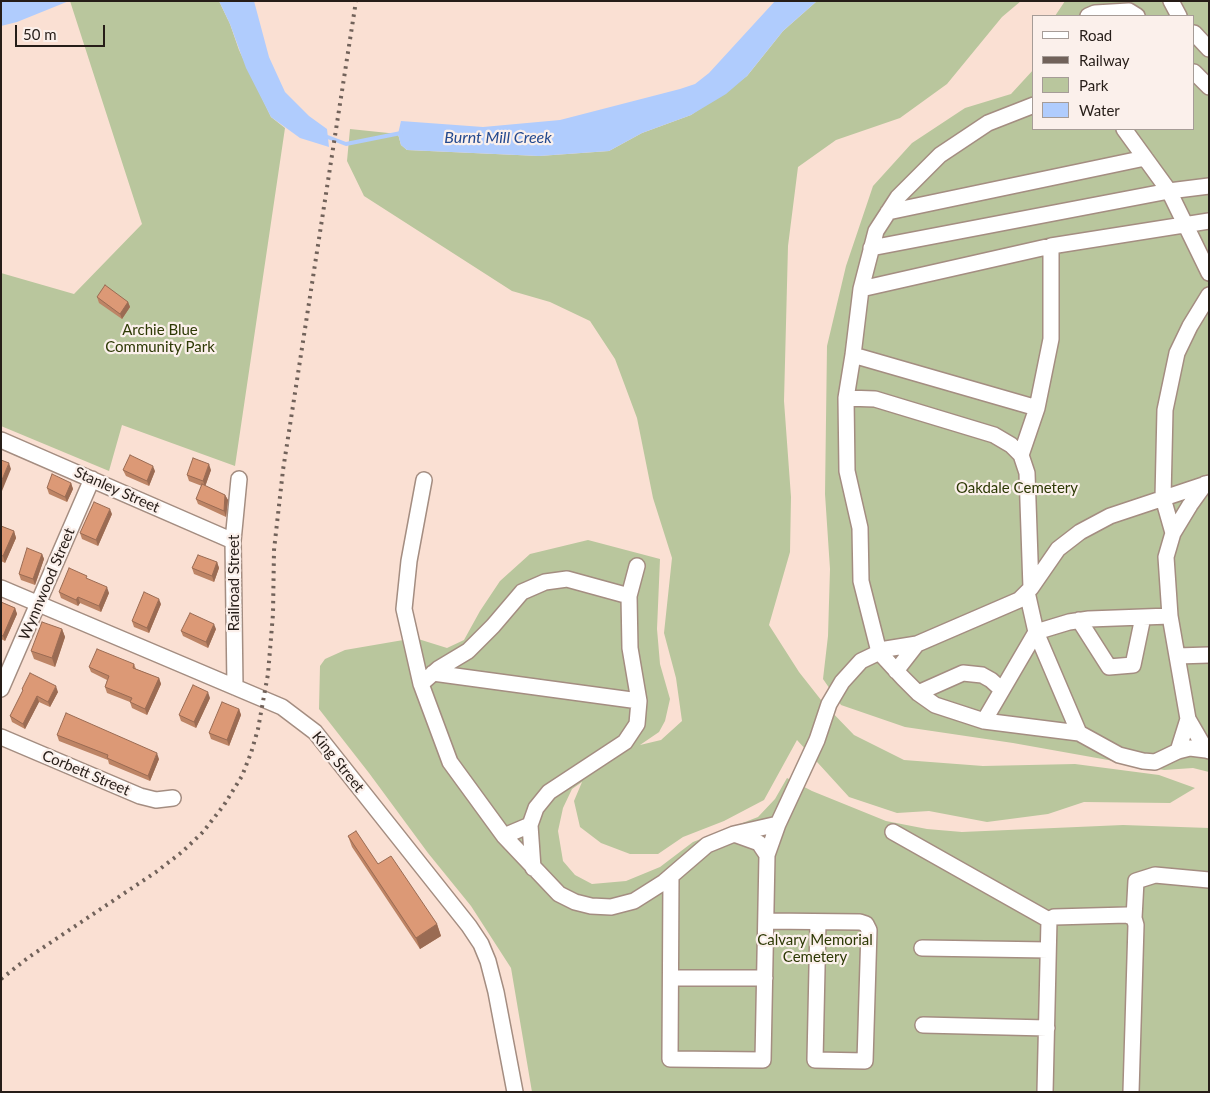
<!DOCTYPE html>
<html>
<head>
<meta charset="utf-8">
<style>
	body { margin:0 }
	#map { position:relative; width:1210px; height:1093px; overflow:hidden; background:#fae0d3; font-family:Lato,sans-serif }
	canvas { display:block }
	.frame { position:absolute; inset:0; border:2px solid #261d18; pointer-events:none }
	.legend { position:absolute; left:1032px; top:15px; width:162px; height:115px; box-sizing:border-box; background:#fbf0eb; border:1px solid #a69c97; margin:0; padding:6px 9px; list-style:none; font-size:15px; color:#261d18 }
	.legend li { display:flex; align-items:center; gap:10px; height:25px }
	.legend b { width:25px; border:1px solid #a69c97 }
	.scale { position:absolute; left:15px; top:25px; width:90px; height:22px; box-sizing:border-box; border:2px solid #261d18; border-top:0; padding-left:6px; font-size:15px; line-height:18px; white-space:nowrap; color:#261d18; -webkit-text-stroke:4px #fbf0eb; paint-order:stroke }
</style>
</head>
<body>
<div id="map">
<canvas width="1210" height="1093"></canvas>
<div class="frame"></div>
<ul class="legend">
<li><b style="height:6px;background:#fff"></b>Road</li>
<li><b style="height:6px;background:#71625a"></b>Railway</li>
<li><b style="height:14px;background:#b9c69d"></b>Park</li>
<li><b style="height:14px;background:#b0ccfd"></b>Water</li>
</ul>
<div class="scale">50 m</div>
</div>
<script>
const ctx = document.querySelector('canvas').getContext('2d');
ctx.lineJoin = 'round';
function fillPath(path, color) {
  ctx.fillStyle = color;
  ctx.fill(path, 'evenodd');
}
function toPath(rows) {
  const path = new Path2D();
  for (const r of rows) {
    path.moveTo(r[0], r[1]);
    for (let i = 2; i < r.length; i += 2) path.lineTo(r[i], r[i + 1]);
  }
  return path;
}
function trace(path, color, width, dash) {
  ctx.strokeStyle = color;
  ctx.lineWidth = width;
  ctx.lineCap = dash ? 'butt' : 'round';
  ctx.setLineDash(dash || []);
  ctx.stroke(path);
}
function label(font, color, halo, rows, align = 'center') {
  ctx.font = font + ' Lato,sans-serif';
  ctx.lineWidth = 4.5;
  ctx.setLineDash([]);
  ctx.textBaseline = 'middle';
  ctx.strokeStyle = halo;
  ctx.fillStyle = color;
  for (const [text, x, y, turn = 0] of rows) {
    ctx.save();
    ctx.translate(x, y);
    ctx.rotate((+turn || 0) * Math.PI / 180);
    ctx.textAlign = isNaN(turn) ? turn : align;
    if (halo) ctx.strokeText(text, 0, 0);
    ctx.fillText(text, 0, 0);
    ctx.restore();
  }
}
const green = toPath([
	[70,1,219,1,230,24,239,50,271,117,285,128,235,466,122,425,109,471,1,426,1,273,74,294,142,224],
	[817,1,1021,1,1002,17,947,84,900,118,836,140,798,167,788,246,784,401,791,497,790,552,769,625,799,672,825,705,854,735,904,760,983,766,1075,764,1159,775,1195,788,1170,803,1084,802,1048,814,987,822,929,811,897,813,849,797,797,740,764,800,724,821,683,837,658,854,630,854,601,843,580,827,574,801,582,782,572,789,563,808,558,831,563,861,575,875,592,884,626,881,660,867,693,842,758,817,775,799,787,778,812,791,886,821,927,829,962,832,1123,825,1209,828,1209,1092,532,1092,511,968,471,906,428,853,369,773,319,709,320,666,325,659,345,650,415,638,447,648,464,640,480,611,500,581,530,554,588,540,660,559,657,629,660,664,670,699,665,721,659,732,640,745,661,740,682,721,676,678,664,633,672,558,653,498,637,418,615,359,590,321,550,302,512,291,364,196,347,161,350,129,398,134,401,145,407,150,539,156,609,151,642,133,691,115,747,76,783,31],
	[1065,1,1209,1,1209,772,1193,768,1164,770,1013,743,905,727,841,705,823,679,828,636,830,569,825,494,827,346,846,266,873,186,912,143,965,108,1011,94,1034,69,1034,129,1194,129,1194,16,1055,16]
]);
const water = toPath([
	[1,1,69,1,17,22,1,26],
	[219,1,254,1,269,57,285,92,309,116,327,129,329,147,300,138,271,117,246,68,230,24],
	[775,1,817,1,783,31,747,76,726,94,691,115,642,133,609,151,539,156,407,150,401,145,398,134,401,121,483,127,560,120,680,89,695,84,709,73]
]);
const stream = toPath([
	[325,136,346,144,401,133]
]);
const minor = toPath([
	[1171,1,1179,16],
	[1088,16,1095,13,1129,11,1137,16],
	[1194,33,1209,49],
	[1194,72,1209,87],
	[1034,105,988,123,940,155,898,197,876,231,861,289,853,355,846,398,847,471,860,528,861,581,879,652,903,678,918,693,935,705,984,721,1079,733],
	[1124,129,1169,191,1209,273],
	[888,212,1145,158],
	[871,248,1169,191,1209,186],
	[861,289,1051,246,1209,221],
	[853,355,1037,408],
	[846,398,875,399,994,435,1011,445,1021,455,1027,473,1031,588],
	[1,440,233,541],
	[1021,455,1037,408,1051,339,1051,246],
	[424,480,409,561,404,609,421,684,450,762,504,836,559,894,575,902,591,906,611,907,634,901,664,882,707,845,734,834,778,824],
	[1205,484,1190,505,1173,533,1166,557,1170,616,1188,719,1206,750,1209,751],
	[1173,533,1163,498,1165,410,1177,353,1190,326,1209,295],
	[1,588,282,707,315,732,469,926,481,944,488,961,496,992,515,1092],
	[1027,592,1036,632,1079,733,1119,755,1143,761,1155,762,1178,751,1190,748,1206,750],
	[1079,620,1109,667,1133,665,1143,617],
	[1177,656,1209,655],
	[896,671,917,644],
	[433,673,639,701],
	[421,684,438,669,468,651,493,626,522,592,545,582,567,579,629,596],
	[235,687,233,541,239,479],
	[1,689,92,479],
	[918,693,963,673,982,675,991,680,1002,690],
	[984,721,1036,632,1069,622,1089,619,1170,616],
	[1,737,140,796,156,800,173,798],
	[1178,751,1188,719],
	[893,832,1049,920],
	[504,836,530,825],
	[767,855,778,824,817,740,829,704,842,682,861,661,886,649,917,644,1019,600,1031,588,1058,549,1080,532,1110,516,1209,483],
	[533,868,530,825,536,808,549,792,625,742,637,724,639,701,630,648,629,596,637,566],
	[671,876,670,1059,763,1060,767,855,759,843,734,834],
	[1134,918,1136,881,1155,875,1209,880],
	[766,921,860,922,866,924,869,930,865,1061,815,1060,818,922],
	[922,948,1048,950],
	[671,978,765,978],
	[923,1025,1047,1028],
	[1045,1092,1049,920,1054,917,1127,915,1134,918,1136,925,1131,1092]
]);
const rail = toPath([
	[1,979,29,957,156,872,182,852,203,832,224,805,242,776,251,753,258,729,268,674,273,614,274,550,283,470,356,1]
]);
const wall = toPath([
	[97,297,128,302,130,307,122,319,99,303],
	[123,470,155,471,149,486,126,476],
	[211,470,205,486,225,495,228,500,226,517,198,504,196,499,202,486,189,481,187,475],
	[71,483,73,489,67,502,49,494,47,488],
	[112,514,98,546,82,539,80,533],
	[1,526,14,531,16,538,5,563,1,561],
	[42,554,44,559,35,585,21,580,19,574],
	[217,562,219,568,214,582,194,574,192,568],
	[88,579,109,593,101,612,80,603,78,606,61,598,59,592],
	[1,602,15,608,17,614,5,641,1,639],
	[161,604,149,633,134,627,132,621],
	[62,629,65,637,55,667,34,659,31,651],
	[216,629,208,648,183,636,181,631],
	[134,664,136,669,159,678,161,684,147,715,132,708,130,702,107,693,105,687,107,680,91,672,89,667],
	[22,689,58,692,50,707,39,702,25,729,12,722,10,716,23,691],
	[210,698,196,728,181,721,179,715],
	[239,709,241,715,229,746,211,739,209,733],
	[57,735,159,759,150,781,109,764,108,760,59,741],
	[348,836,378,864,437,924,441,936,420,949,352,847]
]);
const shadedWall = toPath([
	[128,302,130,307,122,319,120,314],
	[9,463,11,469,2,491,1,482],
	[209,464,211,470,205,487,203,481],
	[153,466,155,471,149,486,147,481],
	[71,483,73,489,67,502,65,497],
	[225,495,228,500,226,517,224,511],
	[110,509,112,514,98,546,96,540],
	[14,531,16,538,5,563,3,556],
	[42,554,44,559,35,585,33,579],
	[217,562,219,568,214,582,212,576],
	[107,587,109,593,101,612,99,606],
	[78,597,80,603,78,606,76,600],
	[159,599,161,604,149,633,147,628],
	[15,608,17,614,5,641,3,636],
	[214,624,216,629,208,648,206,642],
	[62,629,65,637,55,667,52,658],
	[159,678,161,684,147,715,145,709],
	[56,686,58,692,50,707,48,702],
	[208,692,210,698,196,728,194,722],
	[37,696,39,702,25,729,23,724],
	[239,709,241,715,229,746,227,740],
	[157,753,159,759,150,781,148,776],
	[437,924,441,936,420,949,416,938]
]);
const building = toPath([
	[105,285,128,302,120,314,97,297,105,285],
	[130,455,153,466,147,481,123,470,130,455],
	[193,458,209,464,203,481,187,475,193,458],
	[1,460,9,463,1,482,1,460],
	[52,474,71,483,65,497,47,488,52,474],
	[202,484,225,495,224,511,196,499,202,484],
	[94,502,110,509,96,540,80,533,94,502],
	[1,526,14,531,3,556,1,555,1,526],
	[27,548,42,554,33,579,19,574,27,548],
	[198,555,217,562,212,576,192,568,198,555],
	[69,568,87,576,86,578,107,587,99,606,78,597,76,600,59,592,69,568],
	[144,592,159,599,147,628,132,621,144,592],
	[1,602,15,608,3,636,1,635,1,602],
	[190,613,214,624,206,642,181,631,190,613],
	[42,622,62,629,52,658,31,651,42,622],
	[97,649,134,664,133,668,159,678,145,709,130,702,132,698,105,687,109,676,89,667,97,649],
	[30,673,56,686,48,702,37,696,23,724,10,716,23,690,22,689,30,673],
	[193,685,208,692,194,722,179,715,193,685],
	[222,702,239,709,227,740,209,733,222,702],
	[66,713,157,753,148,776,107,758,108,755,57,735,66,713],
	[356,831,378,864,391,856,437,924,416,938,348,836,356,831]
]);
const parkNames = [
	["Archie Blue",160,330],
	["Community Park",160,347],
	["Oakdale Cemetery",1017,488],
	["Calvary Memorial",815,940],
	["Cemetery",815,957]
];
const streetNames = [
	["Stanley Street",117,490,24],
	["Railroad Street",234,583,-90],
	["Wynnwood Street",47,584,-67],
	["King Street",338,762,51],
	["Corbett Street",86,773,23]
];
const waterNames = [
	["Burnt Mill Creek",498,138]
];
fillPath(green, '#b9c69d');
fillPath(water, '#b0ccfd');
trace(stream, '#b0ccfd', 4);
trace(minor, '#a48d81', 18);
trace(minor, '#fff', 15);
trace(rail, '#71625a', 4, [2.5, 5]);
fillPath(wall, '#bd8465');
fillPath(shadedWall, '#9a6b53');
fillPath(building, '#dc9976');
trace(building, '#9a6b53', 1);
label('15px', '#2d3905', '#fbf0eb', parkNames);
label('15px', '#261d18', '#fbf0eb', streetNames);
label('italic 16px', '#23498f', '#fbf0eb', waterNames);
</script>
</body>
</html>
